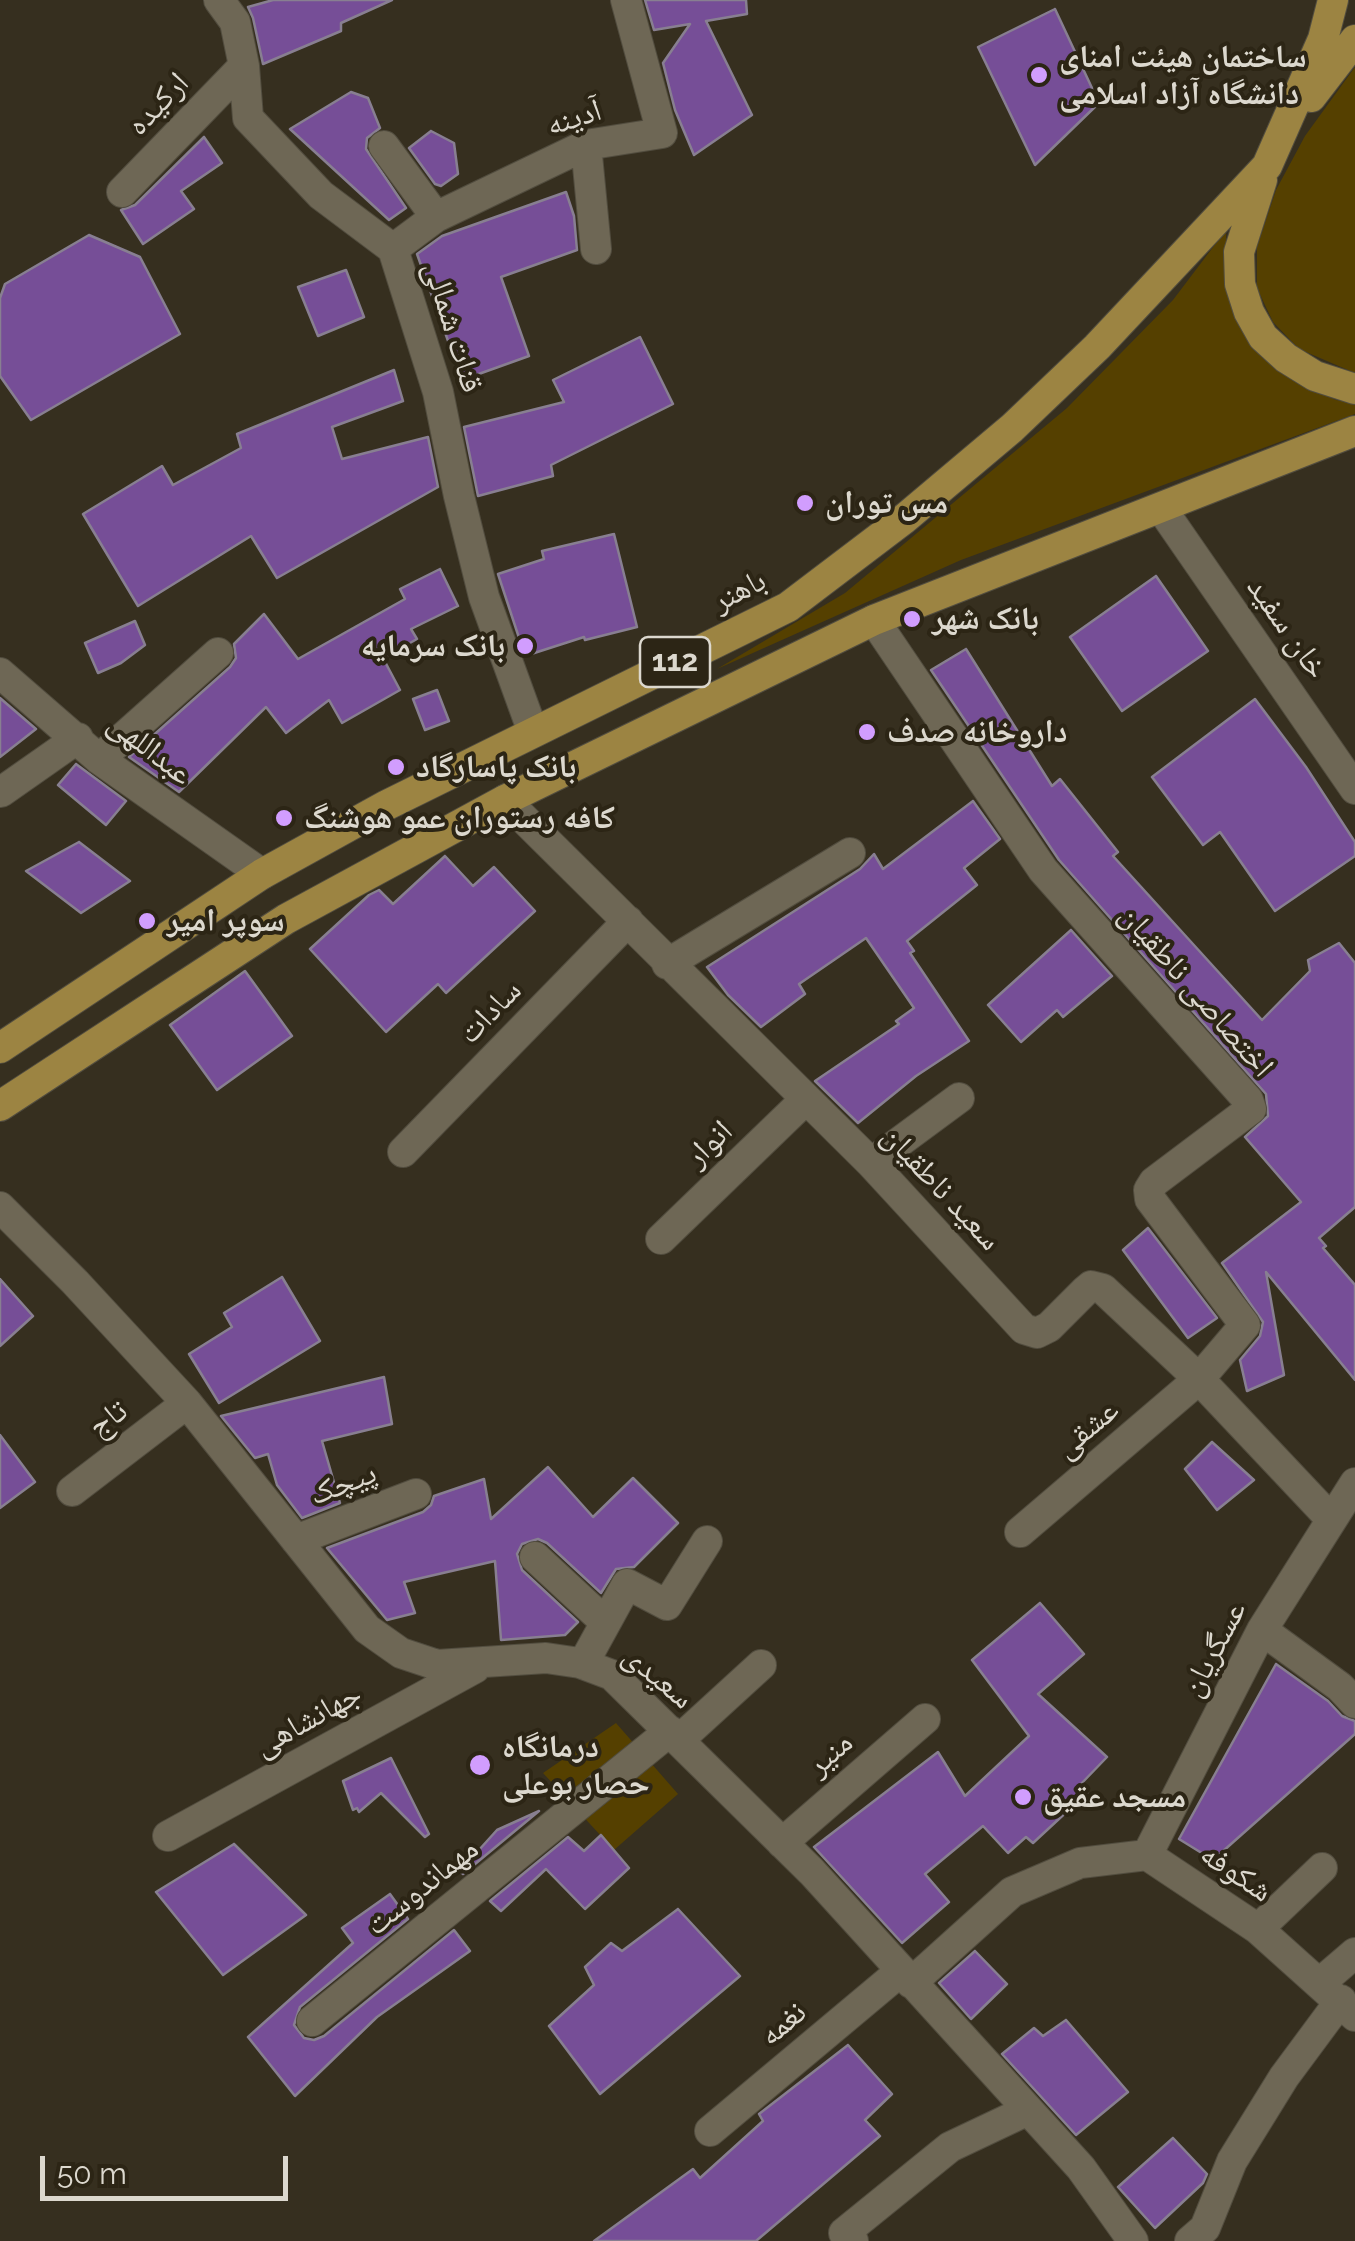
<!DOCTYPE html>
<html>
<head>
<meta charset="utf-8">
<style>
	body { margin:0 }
	#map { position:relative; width:1355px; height:2241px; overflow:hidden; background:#362f1f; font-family:Raleway,sans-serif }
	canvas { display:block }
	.scale { position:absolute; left:40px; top:2156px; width:248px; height:45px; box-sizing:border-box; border:5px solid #dcd8ce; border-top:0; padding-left:12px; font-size:30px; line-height:35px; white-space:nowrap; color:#dcd8ce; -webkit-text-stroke:8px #2c2515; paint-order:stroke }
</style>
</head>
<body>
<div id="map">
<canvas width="1355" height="2241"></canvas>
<div class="scale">50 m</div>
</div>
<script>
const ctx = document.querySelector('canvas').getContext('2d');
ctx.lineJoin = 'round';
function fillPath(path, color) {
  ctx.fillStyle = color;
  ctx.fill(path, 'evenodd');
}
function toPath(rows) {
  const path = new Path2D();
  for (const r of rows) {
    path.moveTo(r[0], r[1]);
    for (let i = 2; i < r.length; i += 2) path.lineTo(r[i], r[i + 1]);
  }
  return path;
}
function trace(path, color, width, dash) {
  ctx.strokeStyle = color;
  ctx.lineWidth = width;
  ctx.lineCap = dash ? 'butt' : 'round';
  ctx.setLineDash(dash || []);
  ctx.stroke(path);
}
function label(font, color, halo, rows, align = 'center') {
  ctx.font = font + ' Raleway,"Noto Naskh Arabic",sans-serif';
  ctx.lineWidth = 8;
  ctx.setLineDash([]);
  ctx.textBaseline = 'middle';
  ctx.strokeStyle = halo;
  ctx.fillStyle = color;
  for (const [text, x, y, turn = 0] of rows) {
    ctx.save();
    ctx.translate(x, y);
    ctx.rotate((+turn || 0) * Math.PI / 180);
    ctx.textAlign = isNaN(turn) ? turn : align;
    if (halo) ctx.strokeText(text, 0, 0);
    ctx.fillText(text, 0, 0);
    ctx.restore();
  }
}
const green = toPath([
	[1355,67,1355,373,1299,349,1273,322,1257,288,1257,247,1276,190,1305,136],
	[1226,230,1227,280,1262,355,1297,383,1336,400,1355,403,1355,414,961,560,717,669,845,593,1067,408,1173,300],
	[616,1723,678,1794,614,1850,543,1773]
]);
const building = toPath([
	[273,0,392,0,341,23,341,31,263,64,253,18,248,7,273,0],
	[645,0,746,0,747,14,706,21,752,115,694,155,675,110,663,63,690,24,654,30,645,0],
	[1055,9,1099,103,1035,165,978,47,1055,9],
	[351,92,368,98,380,128,367,138,366,149,406,208,389,220,290,129,351,92],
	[431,131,454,143,458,174,441,186,435,184,409,148,431,131],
	[204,137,222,163,181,191,194,209,143,244,121,210,135,205,204,137],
	[566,192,574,216,577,250,501,277,529,356,462,380,417,254,442,236,566,192],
	[89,235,140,257,180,334,31,420,0,376,0,298,5,284,89,235],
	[346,270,364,317,318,336,298,287,346,270],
	[640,337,673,404,551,465,553,476,478,496,464,427,564,402,553,380,640,337],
	[394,370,403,401,332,427,342,459,428,437,438,487,277,578,251,536,138,606,83,514,162,466,173,485,241,448,237,434,394,370],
	[614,534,637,627,585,640,584,637,525,656,498,574,544,559,542,551,614,534],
	[440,569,458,606,411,629,417,639,383,658,400,690,342,723,329,700,286,733,266,707,179,792,129,757,230,667,236,658,234,644,264,614,298,659,405,599,400,589,440,569],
	[1156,576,1208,651,1122,711,1070,637,1156,576],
	[135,621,145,645,121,663,98,673,85,643,135,621],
	[966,649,1052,786,1060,779,1118,852,1113,856,1262,1020,1310,971,1308,960,1339,943,1355,963,1355,1207,1319,1238,1326,1246,1323,1248,1355,1285,1355,1380,1266,1272,1284,1375,1247,1391,1240,1360,1260,1336,1263,1322,1222,1263,1301,1202,1245,1137,1268,1116,1266,1094,1059,860,931,670,966,649],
	[437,690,449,721,425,730,413,699,437,690],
	[0,698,36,729,0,757,0,698],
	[1255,699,1306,767,1355,842,1355,856,1275,911,1220,832,1203,845,1152,777,1255,699],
	[76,764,126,801,106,825,58,785,76,764],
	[973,801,1000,839,964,868,977,885,907,941,914,951,910,953,969,1041,916,1076,858,1123,815,1081,899,1024,896,1021,914,1008,866,938,799,984,805,994,761,1027,728,995,707,967,860,869,874,854,883,869,973,801],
	[79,842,130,881,81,913,26,871,79,842],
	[445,856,473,886,494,867,535,911,446,993,438,984,386,1032,310,949,369,895,379,890,393,904,445,856],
	[1071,930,1112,976,1063,1017,1057,1010,1021,1042,988,1005,1071,930],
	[245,971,292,1036,217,1090,170,1025,245,971],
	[1148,1228,1217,1318,1188,1338,1123,1250,1148,1228],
	[282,1277,320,1341,219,1403,189,1354,232,1327,224,1313,282,1277],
	[0,1279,33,1316,0,1346,0,1279],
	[384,1377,392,1424,322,1441,340,1503,302,1518,277,1485,268,1454,255,1458,221,1416,384,1377],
	[0,1435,35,1482,0,1508,0,1435],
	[1212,1442,1254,1480,1217,1510,1185,1469,1212,1442],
	[548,1467,593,1517,633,1478,678,1523,634,1567,616,1569,601,1593,547,1543,538,1539,522,1544,517,1554,522,1570,578,1622,565,1635,501,1640,495,1561,404,1582,415,1613,387,1620,327,1548,423,1512,431,1505,434,1496,484,1479,491,1519,548,1467],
	[1040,1603,1084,1654,1038,1694,1107,1757,1080,1785,1087,1793,1033,1843,1026,1837,1008,1853,983,1826,925,1874,949,1902,902,1943,814,1847,938,1752,965,1796,1029,1736,972,1660,1040,1603],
	[1276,1664,1328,1701,1342,1716,1355,1721,1355,1734,1213,1860,1179,1839,1276,1664],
	[391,1758,429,1834,425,1837,381,1793,359,1812,357,1808,353,1810,343,1781,391,1758],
	[539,1811,463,1874,460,1871,497,1830,539,1811],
	[601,1835,629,1868,585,1909,546,1869,501,1911,490,1901,568,1837,584,1851,601,1835],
	[234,1844,306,1915,223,1975,156,1892,234,1844],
	[390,1894,408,1919,300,2007,294,2025,304,2038,314,2040,324,2036,454,1930,470,1951,377,2017,295,2096,248,2037,353,1943,342,1928,390,1894],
	[678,1909,740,1976,600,2094,549,2026,594,1985,585,1967,611,1943,622,1951,678,1909],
	[975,1951,1007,1984,971,2019,939,1983,975,1951],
	[1066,2020,1128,2092,1076,2135,1002,2054,1034,2028,1043,2036,1066,2020],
	[848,2045,892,2094,865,2120,880,2136,756,2241,594,2241,693,2169,700,2178,763,2121,759,2114,848,2045],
	[1173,2138,1207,2174,1203,2183,1155,2228,1118,2187,1173,2138]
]);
const minor = toPath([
	[219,0,235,22,244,66,248,118,321,195,393,249,438,392,459,496,484,597,533,732],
	[586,145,596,249],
	[384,146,436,217],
	[122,192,244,66],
	[393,249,436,217,586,145,662,133,626,0],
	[1161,508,1355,789],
	[874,620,1043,870,1248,1100,1251,1109,1154,1182,1149,1190,1150,1199,1245,1325,1199,1379,1020,1532],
	[0,673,99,759,262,874],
	[99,759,218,653],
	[1,792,78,738],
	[505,800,871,1163,1024,1329,1037,1333,1049,1327,1085,1291,1091,1286,1103,1289,1199,1379,1331,1519],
	[667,964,850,853],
	[403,1152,628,921],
	[871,1163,959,1098],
	[0,1207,75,1282,187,1403,367,1629,401,1653,437,1665,546,1658,580,1663,612,1675,812,1872,1081,2168,1133,2241],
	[661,1239,805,1100],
	[72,1491,187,1403],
	[296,1540,416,1494],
	[535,1557,604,1621],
	[1262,1630,1340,1687,1355,1703],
	[583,1664,627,1584,667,1605,707,1541],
	[679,1740,761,1665],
	[168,1836,475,1668],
	[782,1843,925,1719],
	[1147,1855,1262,1630,1355,1483],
	[1258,1929,1322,1868],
	[911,1983,1012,1892,1080,1863,1147,1855,1258,1929,1355,2016],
	[1320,1983,1355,1953],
	[312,2021,670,1731],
	[710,2131,901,1971],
	[853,2241,844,2233,950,2147,1026,2111],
	[1190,2241,1205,2228,1232,2161,1284,2077,1341,2000]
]);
const major = toPath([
	[1311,97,1355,40],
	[1262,180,1239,252,1240,284,1249,312,1263,337,1286,358,1315,376,1355,389],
	[0,1048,262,874,387,805,788,607,904,519,1012,428,1097,347,1267,166,1323,39,1333,0],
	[0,1106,286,919,505,800,874,620,1355,431]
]);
const markers = [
	[1039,75,10,"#d19dfe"],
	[805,503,10,"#d19dfe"],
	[912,619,10,"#d19dfe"],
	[525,646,10,"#d19dfe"],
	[867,732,10,"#d19dfe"],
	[396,767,10,"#d19dfe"],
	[284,818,10,"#d19dfe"],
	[147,921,10,"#d19dfe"],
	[480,1765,12,"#d19dfe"],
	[1023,1797,10,"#d19dfe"]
];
const shields = [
	[675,662,70]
];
const shieldNames = [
	["112",675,662]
];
const poiNames = [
	["ساختمان هیئت امنای",1059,57],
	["دانشگاه آزاد اسلامی",1059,94],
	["مس توران",825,503],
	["بانک شهر",932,619],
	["بانک سرمایه",505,646,"right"],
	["داروخانه صدف",887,732],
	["بانک پاسارگاد",416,767],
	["کافه رستوران عمو هوشنگ",304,818],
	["سوپر امیر",167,921],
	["درمانگاه",502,1747],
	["حصار بوعلی",502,1784],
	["مسجد عقیق",1043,1797]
];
const streetNames = [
	["ارکیده",158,104,-46],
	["آدینه",574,118,-18],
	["قنات شمالى",453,327,73],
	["باهنر",739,591,-27],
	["خان سفید",1287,628,55],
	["عبداللهی",150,749,38],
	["اختصاصی ناطقیان",1196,991,49],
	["سادات",490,1012,-46],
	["انوار",709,1144,-44],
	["سعید ناطقیان",941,1188,47],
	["تاج",108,1419,-37],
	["عشقی",1087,1429,-40],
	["پیچک",343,1484,-21],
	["عسگریان",1214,1649,-62],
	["سعیدی",658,1677,40],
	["جهانشاهی",308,1720,-29],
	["منیر",830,1754,-41],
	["شکوفه",1236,1873,34],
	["مهماندوست",422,1887,-39],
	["نغمه",783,2024,-40]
];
fillPath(green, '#554000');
fillPath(building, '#764e97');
trace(building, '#887f91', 2.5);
trace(minor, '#524d3f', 32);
trace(major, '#524d3f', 32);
trace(minor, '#6e6755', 30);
trace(major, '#9c8442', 30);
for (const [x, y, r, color] of markers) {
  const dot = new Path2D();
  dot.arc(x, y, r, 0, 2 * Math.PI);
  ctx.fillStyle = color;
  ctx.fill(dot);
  trace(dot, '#2c2515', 4);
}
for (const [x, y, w] of shields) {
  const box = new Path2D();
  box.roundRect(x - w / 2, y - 25, w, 50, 8);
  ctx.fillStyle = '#2c2515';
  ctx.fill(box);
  trace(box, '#dcd8ce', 2.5);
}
label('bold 30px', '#dcd8ce', null, shieldNames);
label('bold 32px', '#dcd8ce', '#2c2515', poiNames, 'left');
label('32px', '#dcd8ce', '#2c2515', streetNames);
</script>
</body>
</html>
